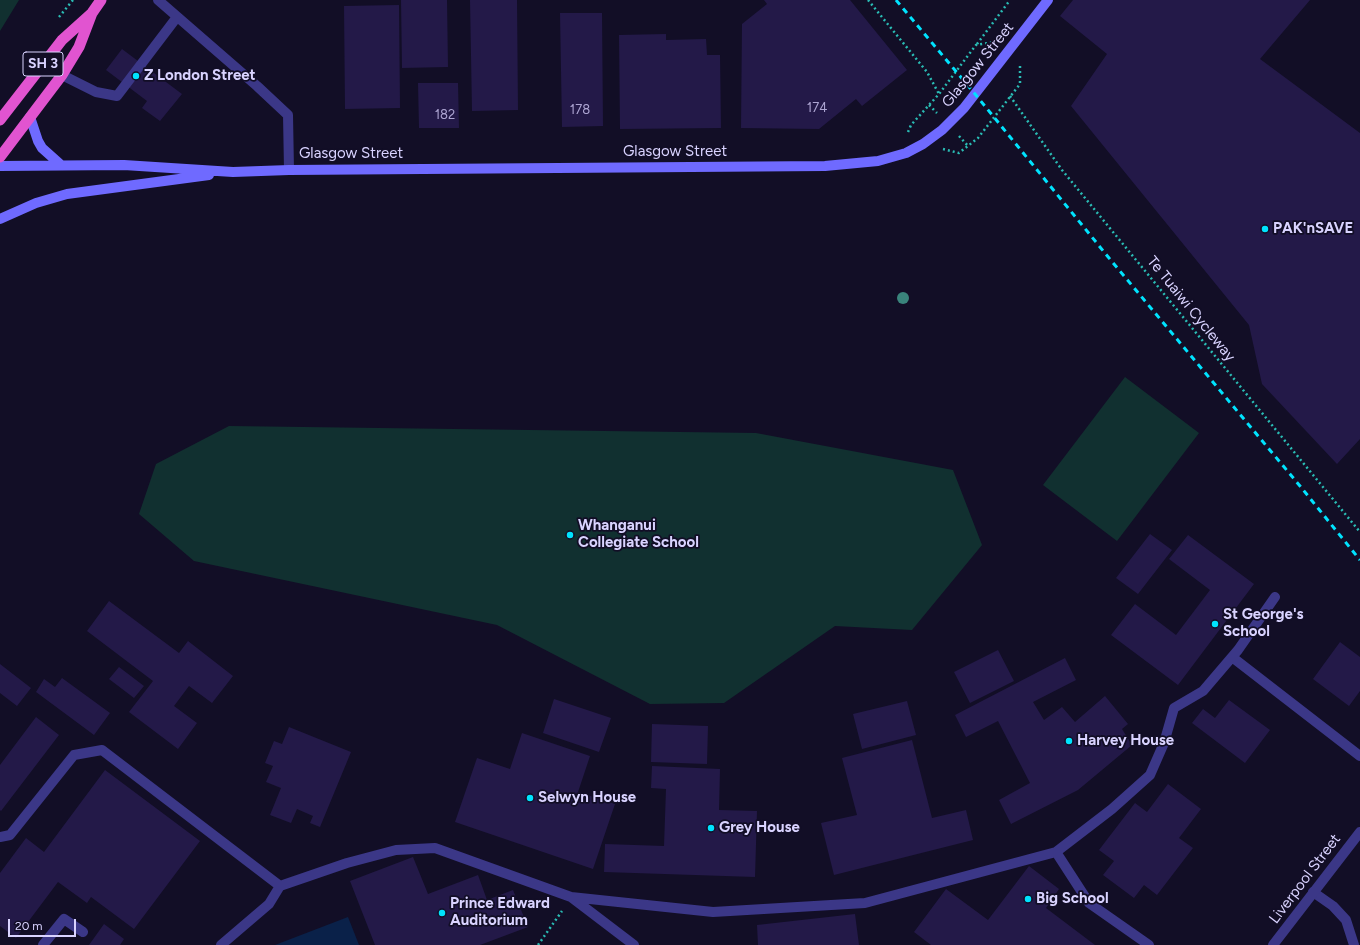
<!DOCTYPE html>
<html>
<head>
<meta charset="utf-8">
<style>
	body { margin:0 }
	#map { position:relative; width:1360px; height:945px; overflow:hidden; background:#120e26; font-family:Figtree,sans-serif }
	canvas { display:block }
	.scale { position:absolute; left:8px; top:919px; width:68px; height:18px; box-sizing:border-box; border:2px solid #d9d3ff; border-top:0; padding-left:5px; font-size:12px; line-height:14px; white-space:nowrap; color:#d9d3ff; -webkit-text-stroke:3px #120e26; paint-order:stroke }
</style>
</head>
<body>
<div id="map">
<canvas width="1360" height="945"></canvas>
<div class="scale">20 m</div>
</div>
<script>
const ctx = document.querySelector('canvas').getContext('2d');
ctx.lineJoin = 'round';
function fillPath(path, color) {
  ctx.fillStyle = color;
  ctx.fill(path, 'evenodd');
}
function toPath(rows) {
  const path = new Path2D();
  for (const r of rows) {
    path.moveTo(r[0], r[1]);
    for (let i = 2; i < r.length; i += 2) path.lineTo(r[i], r[i + 1]);
  }
  return path;
}
function trace(path, color, width, dash) {
  ctx.strokeStyle = color;
  ctx.lineWidth = width;
  ctx.lineCap = dash ? 'butt' : 'round';
  ctx.setLineDash(dash || []);
  ctx.stroke(path);
}
function label(font, color, halo, rows, align = 'center') {
  ctx.font = font + ' Figtree,sans-serif';
  ctx.lineWidth = 3.5;
  ctx.setLineDash([]);
  ctx.textBaseline = 'middle';
  ctx.strokeStyle = halo;
  ctx.fillStyle = color;
  for (const [text, x, y, turn = 0] of rows) {
    ctx.save();
    ctx.translate(x, y);
    ctx.rotate((+turn || 0) * Math.PI / 180);
    ctx.textAlign = isNaN(turn) ? turn : align;
    if (halo) ctx.strokeText(text, 0, 0);
    ctx.fillText(text, 0, 0);
    ctx.restore();
  }
}
const green = toPath([
	[0,0,19,0,0,31],
	[1125,377,1199,433,1117,541,1043,485],
	[229,426,756,433,953,470,982,545,912,630,835,626,724,703,650,704,497,625,194,561,139,514,156,464]
]);
const water = toPath([
	[348,917,359,945,275,945]
]);
const building = toPath([
	[401,0,447,0,448,67,402,68],
	[470,0,517,0,518,110,472,111],
	[764,0,850,0,907,70,862,106,856,99,819,129,741,128,742,24,767,4],
	[1073,0,1310,0,1260,59,1360,133,1360,439,1337,464,1262,384,1249,325,1071,106,1107,54,1060,16],
	[399,5,400,108,345,109,344,6],
	[560,13,602,13,603,126,562,127],
	[666,34,666,40,706,39,707,55,720,55,721,128,620,129,619,35],
	[122,49,182,94,160,121,142,108,147,101,106,70],
	[418,83,458,83,459,128,419,128],
	[1150,534,1172,550,1138,594,1116,578],
	[1188,535,1254,584,1178,685,1111,635,1135,604,1176,635,1210,590,1169,559],
	[109,601,179,653,188,641,233,676,212,703,189,686,174,706,197,723,178,749,129,712,153,681,87,631],
	[1340,642,1360,657,1360,691,1349,706,1313,679],
	[998,650,1014,681,970,703,954,672],
	[1065,658,1076,680,1033,702,1044,720,1062,707,1075,722,1105,696,1128,724,1122,729,1132,745,1078,790,1011,824,999,800,1030,783,998,721,966,737,955,715],
	[0,664,31,688,17,706,0,693],
	[119,667,144,686,134,698,109,679],
	[62,678,110,713,94,735,36,692,44,679,55,687],
	[554,699,611,718,599,752,543,733],
	[1229,700,1270,730,1245,763,1192,723,1203,709,1215,718],
	[907,701,916,735,862,749,853,714],
	[36,717,59,735,1,811,0,810,0,765],
	[652,724,708,726,707,764,651,762],
	[289,727,351,752,320,827,310,823,313,816,297,809,291,823,270,815,281,788,266,782,273,766,265,763,274,741,282,744],
	[522,733,590,756,578,792,615,804,593,869,455,822,477,758,510,769],
	[912,740,932,818,966,810,973,840,834,875,821,823,857,815,842,758],
	[652,766,720,769,719,810,757,811,755,877,604,872,605,844,664,846,666,789,651,788],
	[105,770,200,841,134,929,91,897,87,903,58,882,16,938,0,926,0,873,26,838,44,852],
	[1168,784,1201,809,1179,838,1193,848,1157,895,1144,885,1134,898,1103,875,1114,861,1099,850,1135,803,1147,812],
	[413,857,428,894,478,875,487,900,513,890,528,927,480,945,375,945,350,881],
	[1029,866,1059,889,1046,908,1095,945,931,945,914,932,946,889,988,920],
	[855,914,859,945,758,945,757,925],
	[104,924,124,939,120,945,89,945]
]);
const path = toPath([
	[868,0,927,72,939,94],
	[59,17,73,0],
	[977,44,1010,0],
	[1010,96,1062,170,1360,532],
	[929,105,937,113],
	[908,132,911,125,939,94,976,45,994,42],
	[959,136,968,146],
	[943,149,959,153,978,138,1020,84,1020,64],
	[538,945,562,911]
]);
const service = toPath([
	[158,0,257,86,288,115,289,170],
	[62,75,96,92,117,96,177,17],
	[1232,657,1360,756],
	[0,837,10,835,74,755,102,750,280,886],
	[1056,852,1089,903,1149,945],
	[571,897,634,945],
	[43,945,64,919,83,932],
	[221,945,269,904,280,886,347,863,396,850,435,848,571,897,713,912,865,903,1056,852,1112,809,1150,775,1164,743,1174,708,1203,691,1238,650,1275,597]
]);
const minor = toPath([
	[1313,892,1333,906,1346,920,1354,945]
]);
const tertiary = toPath([
	[1273,945,1360,832]
]);
const secondary = toPath([
	[30,117,38,141,42,148,61,165],
	[0,166,124,165,233,172,289,170,825,166,878,161,906,153,923,144,942,130,964,108,1048,0],
	[0,219,36,203,67,194,209,175]
]);
const trunk = toPath([
	[0,120,62,40,92,13,101,0],
	[0,157,62,75,79,47,92,13]
]);
const rail = toPath([
	[896,0,975,94,1109,258,1300,486,1360,560]
]);
const trees = [
	[903,298]
];
const markers = [
	[136,76,4,"#00e3fe"],
	[1265,229,4,"#00e3fe"],
	[570,535,4,"#00e3fe"],
	[1215,624,4,"#00e3fe"],
	[1069,741,4,"#00e3fe"],
	[530,798,4,"#00e3fe"],
	[711,828,4,"#00e3fe"],
	[1028,899,4,"#00e3fe"],
	[442,913,4,"#00e3fe"]
];
const numberNames = [
	["174",817,108],
	["178",580,110],
	["182",445,115]
];
const shields = [
	[43,64,40]
];
const shieldNames = [
	["SH 3",43,64]
];
const streetNames = [
	["Glasgow Street",978,65,-51],
	["Glasgow Street",675,152],
	["Glasgow Street",351,154],
	["Te Tuaiwi Cycleway",1191,309,51],
	["Liverpool Street",1305,879,-53]
];
const poiNames = [
	["Z London Street",144,76],
	["PAK'nSAVE",1273,229],
	["Whanganui",578,526],
	["Collegiate School",578,543],
	["St George's",1223,615],
	["School",1223,632],
	["Harvey House",1077,741],
	["Selwyn House",538,798],
	["Grey House",719,828],
	["Big School",1036,899],
	["Prince Edward",450,904],
	["Auditorium",450,921]
];
fillPath(green, '#113030');
fillPath(water, '#0a2149');
fillPath(building, '#231948');
trace(path, '#2abcb4', 2.5, [2, 3]);
trace(service, '#3b3787', 10);
trace(minor, '#3b3787', 10);
trace(tertiary, '#3b3787', 10);
trace(secondary, '#6f6aff', 10);
trace(trunk, '#e154d0', 11);
trace(rail, '#00e3fe', 3, [6, 5]);
ctx.fillStyle = '#3a847c';
for (const [x, y] of trees) {
  ctx.beginPath();
  ctx.arc(x, y, 6, 0, 2 * Math.PI);
  ctx.fill();
}
for (const [x, y, r, color] of markers) {
  const dot = new Path2D();
  dot.arc(x, y, r, 0, 2 * Math.PI);
  ctx.fillStyle = color;
  ctx.fill(dot);
  trace(dot, '#120e26', 1.5);
}
label('13px', '#aca4d1', null, numberNames);
for (const [x, y, w] of shields) {
  const box = new Path2D();
  box.roundRect(x - w / 2, y - 12, w, 24, 3);
  ctx.fillStyle = '#120e26';
  ctx.fill(box);
  trace(box, '#d9d3ff', 1);
}
label('bold 14px', '#d9d3ff', null, shieldNames);
label('15px', '#d9d3ff', '#120e26', streetNames);
label('bold 15px', '#d9d3ff', '#120e26', poiNames, 'left');
</script>
</body>
</html>
